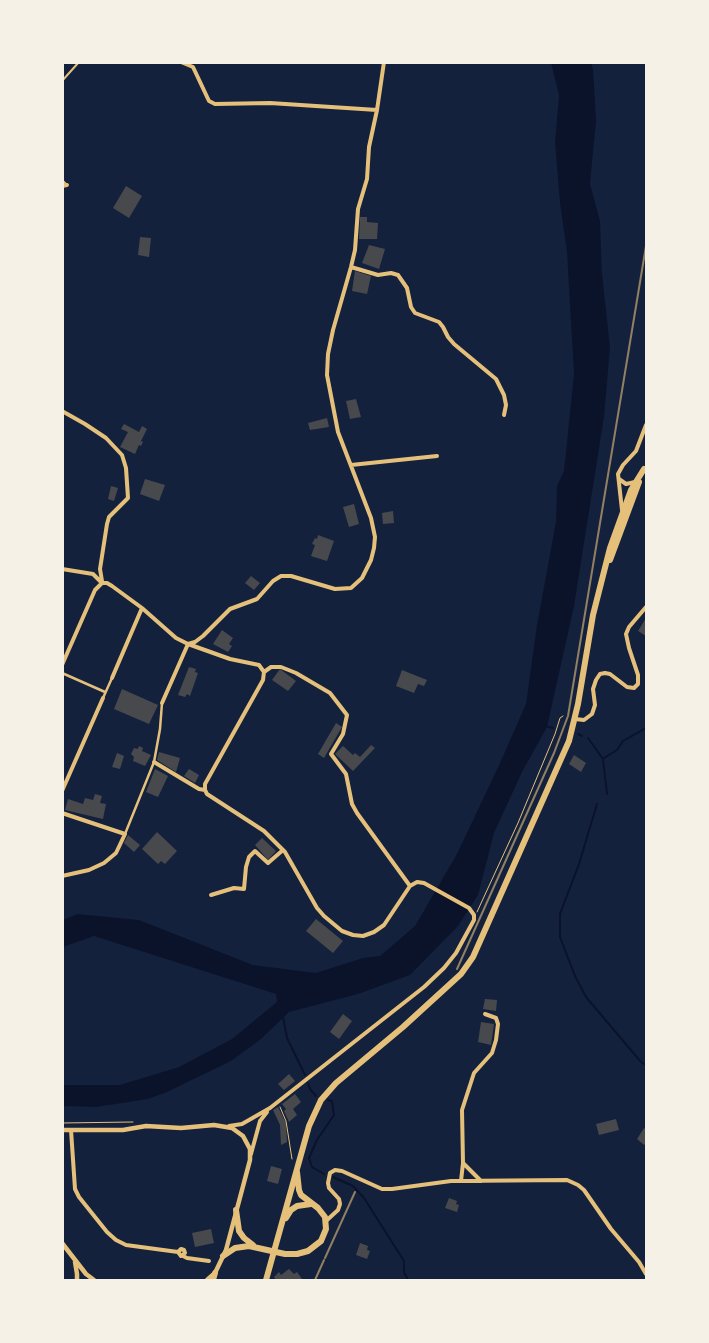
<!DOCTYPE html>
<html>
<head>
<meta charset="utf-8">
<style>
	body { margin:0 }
	#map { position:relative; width:709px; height:1343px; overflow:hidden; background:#14213d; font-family:Spectral,serif }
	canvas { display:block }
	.frame { position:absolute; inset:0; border:64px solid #f6f1e7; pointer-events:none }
</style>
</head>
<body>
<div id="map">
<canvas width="709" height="1343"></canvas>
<div class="frame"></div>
</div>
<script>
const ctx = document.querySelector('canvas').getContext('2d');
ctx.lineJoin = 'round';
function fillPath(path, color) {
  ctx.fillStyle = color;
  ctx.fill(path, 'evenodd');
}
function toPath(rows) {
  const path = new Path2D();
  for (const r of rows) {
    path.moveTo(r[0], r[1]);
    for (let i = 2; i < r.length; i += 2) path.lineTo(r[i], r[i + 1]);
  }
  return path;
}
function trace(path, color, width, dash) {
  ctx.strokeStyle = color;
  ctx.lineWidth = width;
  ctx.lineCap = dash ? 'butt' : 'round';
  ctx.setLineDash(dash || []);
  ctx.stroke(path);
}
const water = toPath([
	[551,63,591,63,593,69,596,121,590,184,600,221,602,274,610,347,604,417,574,606,547,727,522,772,494,833,478,895,458,926,410,975,358,994,289,1012,261,1039,231,1061,167,1092,148,1099,96,1107,63,1106,63,1085,120,1085,179,1067,232,1039,277,1002,276,994,94,936,63,947,63,920,77,914,139,920,253,965,316,973,363,958,380,956,415,926,457,854,500,763,526,704,537,625,556,522,557,486,564,471,574,374,567,252,560,203,555,142,559,95]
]);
const stream = toPath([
	[545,726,553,728],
	[578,734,582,736],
	[588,738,603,759,607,794],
	[604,758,617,750,623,741,646,728],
	[597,804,579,864,560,914,560,937,575,976,586,997,641,1062,646,1065],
	[283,1017,287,1038,305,1075],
	[308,1083,310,1089,316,1096],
	[324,1174,312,1167,309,1158,317,1140,334,1115,332,1101,328,1100],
	[333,1177,353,1186,364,1198,404,1261,404,1272,408,1280]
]);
const building = toPath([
	[126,186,142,196,129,218,113,208],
	[360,217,367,217,367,222,378,223,377,239,359,239],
	[140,237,151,238,149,257,138,255],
	[369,245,385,249,379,269,362,263],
	[355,271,371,276,367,294,352,291],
	[356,399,361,417,350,419,346,401],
	[327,418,329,427,310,430,308,423],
	[124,424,139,432,142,426,147,429,141,441,143,442,141,446,139,445,135,454,120,447,128,432,121,429],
	[145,479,165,485,159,501,140,494],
	[111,486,118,488,114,501,108,499],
	[354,504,359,524,349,527,343,507],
	[393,511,394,523,383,524,382,513],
	[318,535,334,541,327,561,311,556,315,545,312,544,315,538,317,539],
	[251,576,260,583,254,590,245,583],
	[646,618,646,636,638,631],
	[222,630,233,638,229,644,232,646,228,652,213,644],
	[189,667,196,669,195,672,198,673,190,696,187,694,185,697,178,695],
	[280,669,296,681,288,691,272,680],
	[402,670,427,680,424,686,418,684,414,693,396,686],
	[122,689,158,705,149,724,114,709],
	[336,723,342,727,324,758,318,754],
	[371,745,375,748,353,771,335,754,343,746,353,755,355,753,360,757],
	[139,746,143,748,142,751,151,755,145,766,133,761,134,757,131,754,134,748,138,749],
	[159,752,180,758,176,772,157,760],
	[117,753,124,756,120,769,112,767],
	[574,755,586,763,581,772,569,764],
	[155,769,168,776,158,797,146,792],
	[189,769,199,775,195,783,184,776],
	[95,794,102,796,100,803,106,804,103,819,65,810,68,799,83,804,85,798,93,800],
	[157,832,177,851,165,864,161,861,158,864,142,849],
	[128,835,140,845,134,852,124,843],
	[262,838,276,851,268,860,255,845],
	[316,919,343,941,333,953,306,931],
	[485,999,497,1000,496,1011,483,1009],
	[343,1014,352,1021,339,1039,330,1032],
	[481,1022,494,1024,491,1045,478,1042],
	[289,1074,295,1081,284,1090,278,1084],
	[295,1094,301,1102,293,1109,297,1115,289,1122,284,1111,286,1109,282,1104],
	[278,1107,286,1123,287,1142,281,1145,280,1125,273,1110],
	[616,1119,619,1130,599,1135,596,1124],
	[644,1128,646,1130,646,1142,644,1145,637,1139],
	[271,1166,282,1169,278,1184,267,1181],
	[449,1198,457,1201,456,1204,459,1205,457,1212,445,1208],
	[211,1229,214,1243,195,1247,192,1233],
	[360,1243,368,1246,367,1250,370,1251,367,1259,356,1255],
	[289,1269,294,1274,297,1272,302,1279,299,1280,276,1280,274,1277,279,1272,281,1275]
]);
const path = toPath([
	[477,912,518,823,555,734,560,718,563,716],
	[280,1107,286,1121,292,1159],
	[62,1123,133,1122]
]);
const service = toPath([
	[62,81,79,62],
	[62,180,67,185]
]);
const pedestrian = toPath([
	[62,673,105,692],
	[103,698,112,678],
	[125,834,154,762,160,729,162,703]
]);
const minor = toPath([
	[181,62,193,67,209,101,215,104,270,103,377,110],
	[62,186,67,185],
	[351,267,378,275,391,273,398,275,407,288,411,307,415,313,439,322,443,327,448,337,454,344,496,379,504,395,506,405,504,415],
	[62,411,85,424,106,438,122,455,126,468,128,498,109,517,107,524,100,569,102,581],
	[351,465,437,456],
	[619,479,626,484,635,482],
	[622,510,618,474,623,465,636,451,646,425],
	[62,569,93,574,102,583,107,583,112,586,142,608,176,638,188,644,230,659,259,665,264,672],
	[62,665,95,590,102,583],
	[264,672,271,667,281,667,296,673,330,693,347,715,343,734,331,754,346,774,352,804,357,813,410,886],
	[112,678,142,608],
	[162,703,188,644,195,642,203,636,230,609,257,599,273,581,281,576,291,576,335,589,351,588,362,578,371,560,374,548,375,537,371,518,338,432,327,375,328,354,333,330,351,267,355,250,358,209,367,179,369,147,377,110,384,62],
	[575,719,584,720,592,714,595,705,593,689,596,680,600,674,605,673,610,674,627,687,634,688,638,684,638,675,629,648,626,634,629,627,646,607],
	[154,762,199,789,205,790,207,794,264,831,285,852,317,908,324,916,342,931,353,935,363,936,374,932,384,925,410,886,417,882,424,883,469,908,474,915,474,920,456,953,444,968,424,987,270,1108,242,1124,229,1126],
	[205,790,205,784,263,680,264,672],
	[62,791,103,698],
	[62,813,125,834,116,853,104,863,89,870,62,876],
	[211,895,234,888,244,889,246,867,249,857,255,851,268,863,283,850],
	[71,1130,75,1189,79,1197,107,1232,116,1240,126,1245,178,1252,181,1249,184,1250,185,1253,181,1256,178,1252],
	[251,1154,260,1121,267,1112],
	[463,1163,481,1181],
	[461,1181,463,1163,462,1110,474,1073,492,1053,496,1040,498,1024,496,1018,485,1014],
	[326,1221,338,1210,340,1204,339,1199,329,1188,328,1183,330,1173,335,1170,342,1171,382,1189,392,1189,451,1181,567,1180,578,1185,584,1190,611,1229,639,1262,646,1274],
	[183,1256,187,1258,209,1261]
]);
const tertiary = toPath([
	[62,1130,123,1130,146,1126,181,1128,214,1125,232,1128,243,1136,250,1149,250,1160,226,1250,215,1273,207,1280],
	[62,1243,86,1274,94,1280],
	[75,1262,77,1274,77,1280]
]);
const trunk = toPath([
	[610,560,639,482],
	[236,1210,239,1231,244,1238,253,1245],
	[286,1218,291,1210,297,1206,311,1204],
	[223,1256,235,1248,249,1246,285,1254,297,1254,308,1251,321,1241,326,1229,325,1217,318,1208,301,1195,299,1190,297,1172],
	[213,1280,215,1273],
	[266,1280,309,1126,321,1100,336,1083,403,1027,461,974,473,957,569,741,578,704,593,615,610,548,631,490,644,469]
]);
const rail = toPath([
	[457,969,554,753,568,716,646,246],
	[325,1258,355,1192],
	[315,1280,324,1260]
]);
fillPath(water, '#0b132b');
trace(stream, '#0b132b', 2);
fillPath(building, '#48494c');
trace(path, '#e5c07b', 1);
trace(service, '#e5c07b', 2);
trace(pedestrian, '#e5c07b', 2.5);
trace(minor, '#e5c07b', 4);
trace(tertiary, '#e5c07b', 4.5);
trace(trunk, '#e5c07b', 6);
trace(rail, '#918062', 2);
</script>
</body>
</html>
